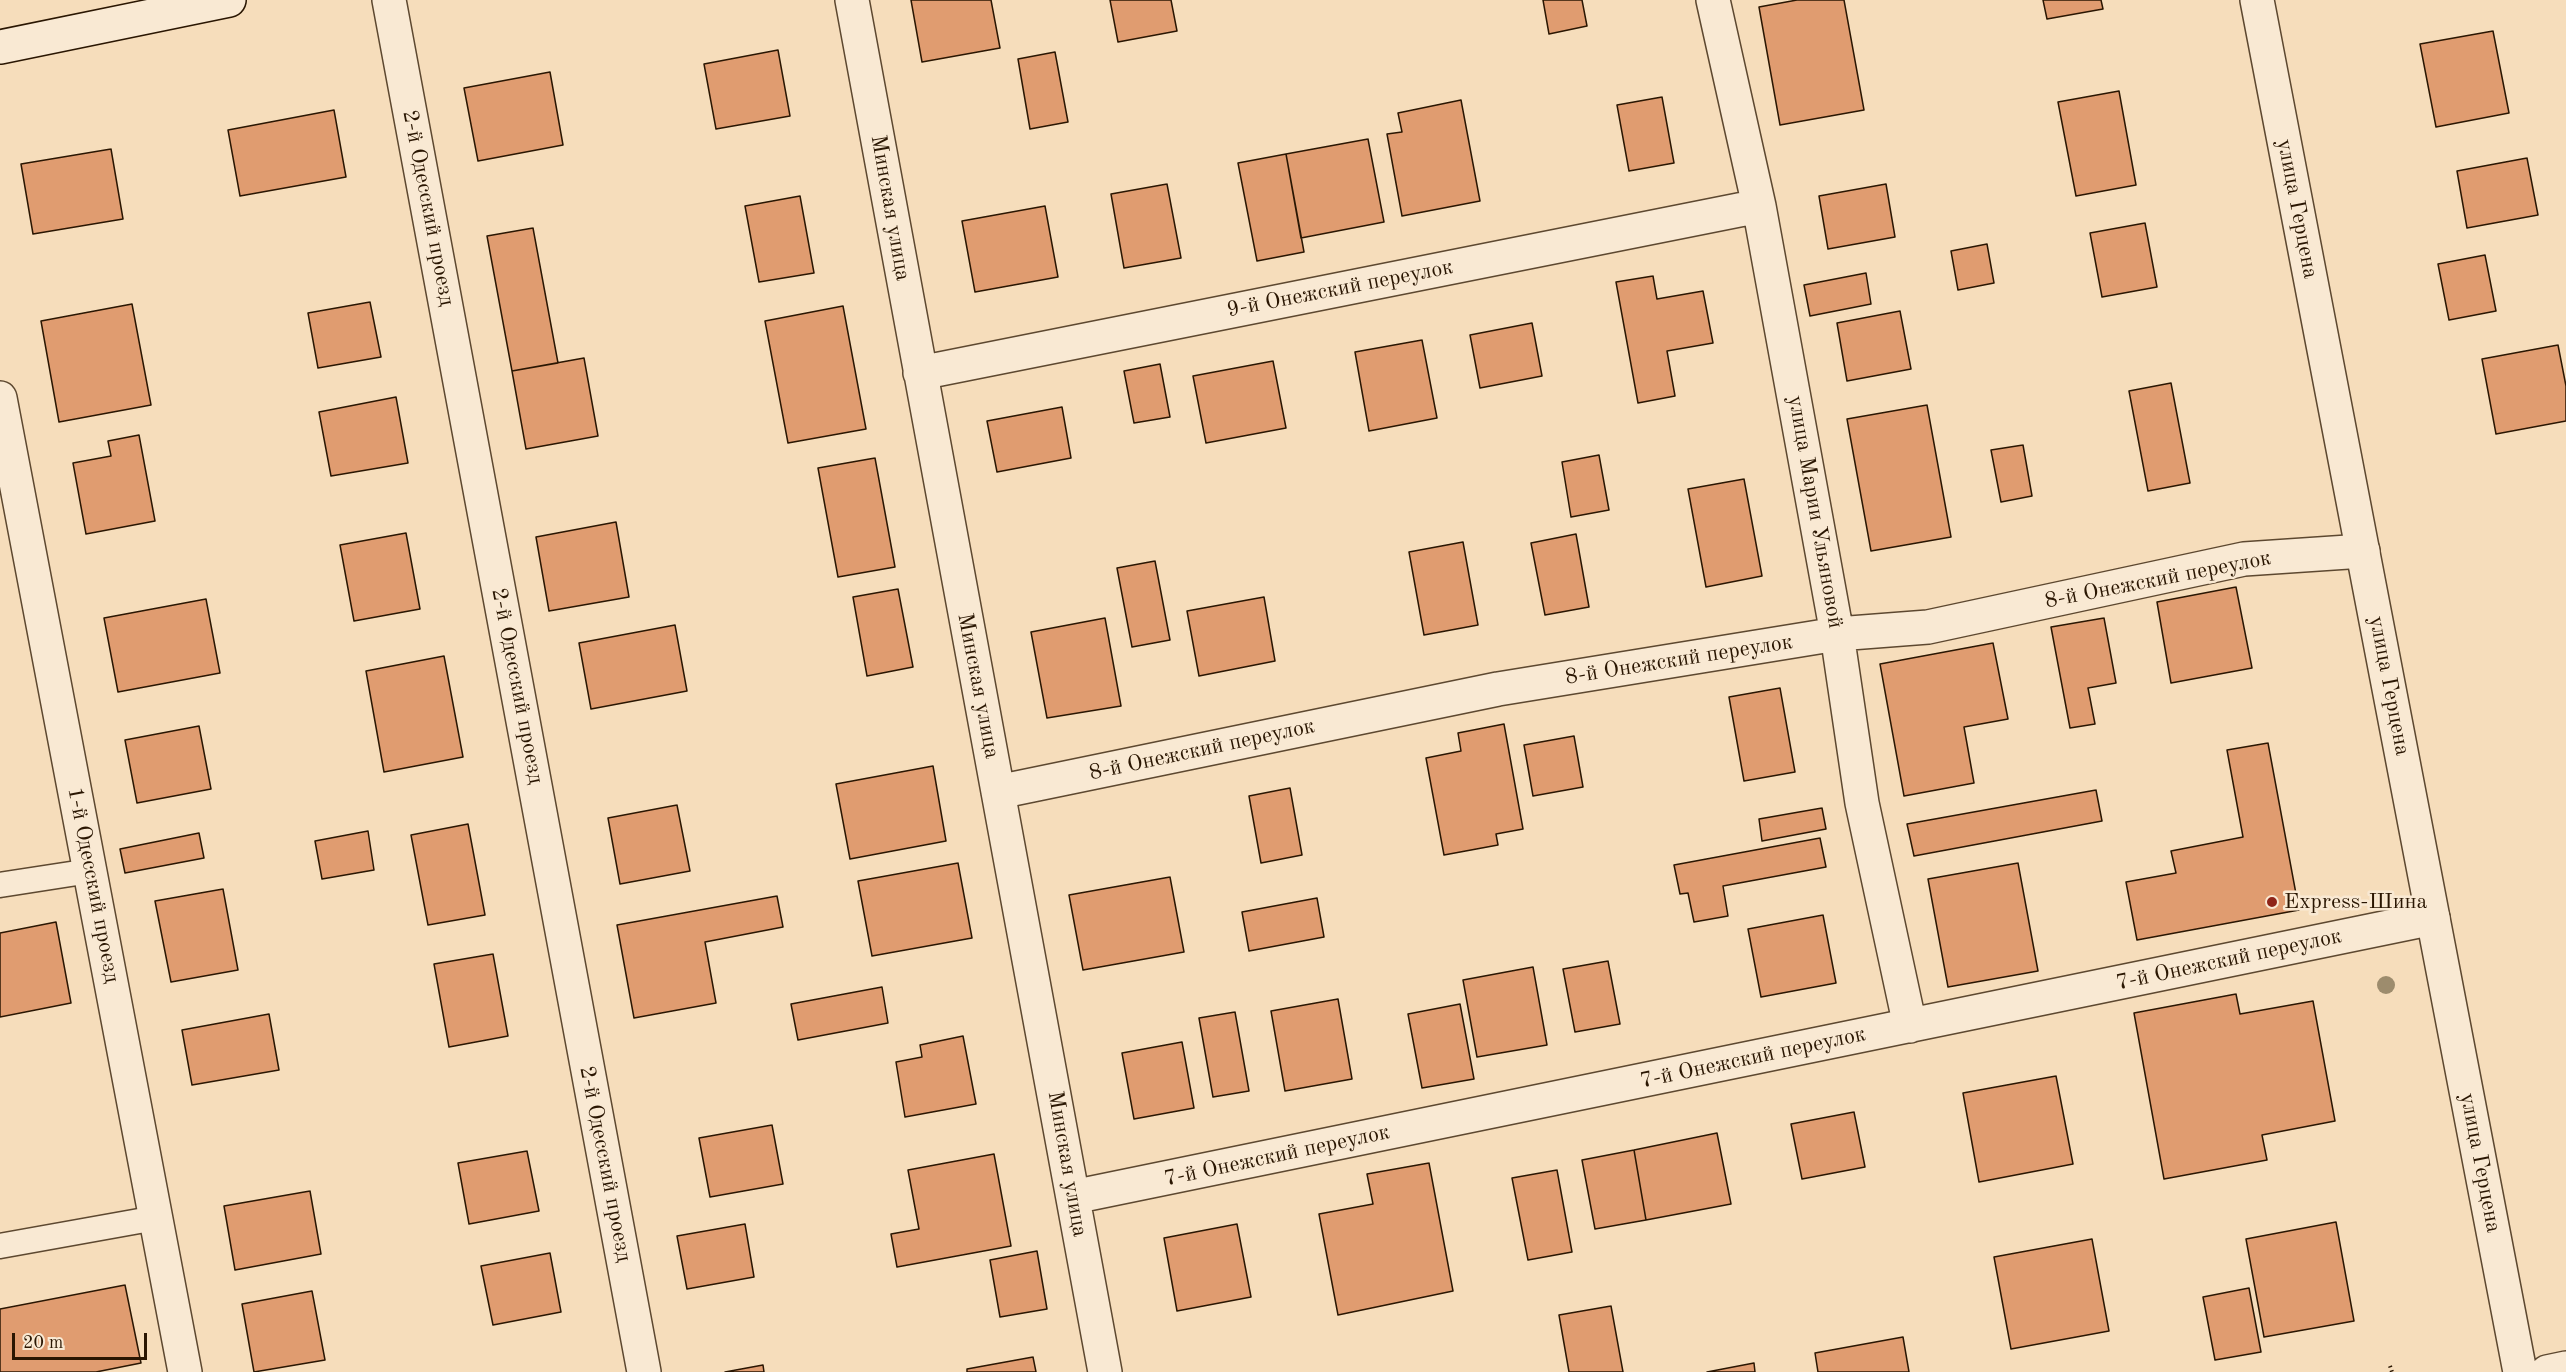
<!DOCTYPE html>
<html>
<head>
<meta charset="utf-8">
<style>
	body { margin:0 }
	#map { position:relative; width:2566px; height:1372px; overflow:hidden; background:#f6ddbb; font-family:"Old Standard TT",serif }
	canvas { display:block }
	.scale { position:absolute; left:12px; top:1333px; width:135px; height:27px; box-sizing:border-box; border:3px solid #2a1602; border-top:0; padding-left:8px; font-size:18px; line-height:21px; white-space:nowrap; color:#2a1602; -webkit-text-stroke:4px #f9e9d3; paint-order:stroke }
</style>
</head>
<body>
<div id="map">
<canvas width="2566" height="1372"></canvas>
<div class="scale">20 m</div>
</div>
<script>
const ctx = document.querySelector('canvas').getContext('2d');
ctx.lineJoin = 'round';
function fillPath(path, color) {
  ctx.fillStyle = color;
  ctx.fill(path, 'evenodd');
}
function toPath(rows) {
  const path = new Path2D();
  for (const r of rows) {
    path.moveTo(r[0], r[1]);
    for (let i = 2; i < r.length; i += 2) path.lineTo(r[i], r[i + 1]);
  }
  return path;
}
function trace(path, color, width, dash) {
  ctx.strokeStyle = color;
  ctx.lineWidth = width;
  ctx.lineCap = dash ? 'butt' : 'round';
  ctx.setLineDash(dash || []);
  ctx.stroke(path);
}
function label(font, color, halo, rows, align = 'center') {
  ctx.font = font + ' "Old Standard TT",serif';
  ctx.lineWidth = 5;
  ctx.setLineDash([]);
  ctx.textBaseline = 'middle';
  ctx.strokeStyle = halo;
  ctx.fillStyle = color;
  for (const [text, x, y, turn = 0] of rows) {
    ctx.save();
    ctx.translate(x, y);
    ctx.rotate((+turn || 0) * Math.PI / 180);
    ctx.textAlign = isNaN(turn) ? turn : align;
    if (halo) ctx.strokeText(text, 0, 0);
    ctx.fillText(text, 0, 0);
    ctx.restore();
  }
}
const building = toPath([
	[911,0,991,0,1000,48,922,62,911,0],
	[1110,0,1171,0,1177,31,1118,42,1110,0],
	[1543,0,1582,0,1587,26,1549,34,1543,0],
	[1797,0,1844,0,1864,110,1780,125,1759,7,1797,0],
	[2043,0,2101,0,2103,9,2047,19,2043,0],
	[2493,31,2509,113,2436,127,2420,44,2493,31],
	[778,50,790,116,716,129,704,64,778,50],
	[1055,52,1068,122,1030,129,1018,59,1055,52],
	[550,72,563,145,478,161,464,88,550,72],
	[2119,91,2136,185,2076,196,2058,102,2119,91],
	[1662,97,1674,163,1629,171,1617,105,1662,97],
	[1461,100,1480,201,1402,216,1387,134,1402,132,1398,113,1461,100],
	[334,110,346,177,240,196,228,130,334,110],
	[1368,139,1384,222,1301,238,1286,154,1368,139],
	[111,149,123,219,33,234,21,164,111,149],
	[1286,154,1304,252,1257,261,1238,163,1286,154],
	[2527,158,2538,215,2467,228,2457,171,2527,158],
	[1167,184,1181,258,1124,268,1111,194,1167,184],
	[1886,184,1895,237,1828,249,1819,196,1886,184],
	[800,196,814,273,759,282,745,206,800,196],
	[1045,206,1058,277,975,292,962,221,1045,206],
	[2145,223,2157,287,2102,297,2090,233,2145,223],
	[533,228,558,363,512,371,487,236,533,228],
	[1987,244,1994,283,1958,290,1951,251,1987,244],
	[2485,255,2496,311,2449,320,2438,264,2485,255],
	[1866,273,1871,304,1810,316,1804,285,1866,273],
	[1653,276,1657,299,1703,291,1713,343,1667,351,1675,396,1638,403,1616,282,1653,276],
	[370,302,381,357,318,368,308,313,370,302],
	[132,304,151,405,59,422,41,321,132,304],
	[843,306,866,429,788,443,765,321,843,306],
	[1900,311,1911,369,1847,381,1837,323,1900,311],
	[1532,323,1542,376,1480,388,1470,335,1532,323],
	[1422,340,1437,418,1369,431,1355,352,1422,340],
	[2558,345,2566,386,2566,421,2496,434,2482,359,2558,345],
	[584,358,598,436,526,449,512,371,584,358],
	[1273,361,1286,428,1206,443,1193,376,1273,361],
	[1160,364,1170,417,1134,423,1124,371,1160,364],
	[2171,383,2190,483,2148,491,2129,391,2171,383],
	[396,397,408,463,331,476,319,412,396,397],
	[1927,405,1951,537,1871,551,1847,419,1927,405],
	[1062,407,1071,458,997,472,987,421,1062,407],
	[139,435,155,521,86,534,73,463,111,456,108,441,139,435],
	[2023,445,2032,496,2001,502,1991,450,2023,445],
	[1599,455,1609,510,1571,517,1562,462,1599,455],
	[875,458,895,567,838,577,818,468,875,458],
	[1744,479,1762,576,1706,587,1688,489,1744,479],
	[616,522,629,597,549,611,536,537,616,522],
	[406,533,420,609,354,621,340,545,406,533],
	[1576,534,1589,607,1545,615,1531,543,1576,534],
	[1463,542,1478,625,1424,635,1409,552,1463,542],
	[1155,561,1170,640,1132,647,1117,568,1155,561],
	[2236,587,2252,668,2171,683,2157,602,2236,587],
	[898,589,913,667,867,676,853,597,898,589],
	[1264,597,1275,661,1199,676,1187,611,1264,597],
	[206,599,220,673,118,692,104,618,206,599],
	[1105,618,1121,706,1047,718,1031,632,1105,618],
	[2104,618,2116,683,2088,688,2095,724,2070,728,2051,627,2104,618],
	[675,625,687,691,591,709,579,643,675,625],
	[1993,643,2008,719,1964,727,1974,783,1904,796,1880,664,1993,643],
	[444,656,463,757,384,772,366,671,444,656],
	[1780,688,1795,772,1744,781,1729,697,1780,688],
	[1504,724,1523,829,1496,834,1498,845,1444,855,1426,758,1461,751,1458,733,1504,724],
	[199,726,211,789,137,803,125,740,199,726],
	[1574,736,1583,787,1533,796,1524,745,1574,736],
	[2268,743,2299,910,2137,940,2126,882,2176,873,2171,851,2243,837,2227,750,2268,743],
	[933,766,946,841,850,859,836,784,933,766],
	[1290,788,1302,855,1261,863,1249,796,1290,788],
	[2096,790,2102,821,1914,856,1907,824,2096,790],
	[677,805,690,871,620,884,608,818,677,805],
	[1822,808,1826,829,1762,841,1759,819,1822,808],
	[468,824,485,915,428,925,411,835,468,824],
	[368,831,374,870,322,879,315,841,368,831],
	[199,833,204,858,125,873,120,849,199,833],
	[1820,838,1826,867,1723,886,1728,916,1694,922,1688,893,1680,894,1674,865,1820,838],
	[958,863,972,938,872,956,858,881,958,863],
	[2018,863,2038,971,1948,987,1928,879,2018,863],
	[1170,877,1184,952,1083,970,1069,895,1170,877],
	[223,889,238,970,171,982,155,901,223,889],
	[777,896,783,927,705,942,716,1003,634,1018,617,925,777,896],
	[1317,898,1324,937,1249,951,1242,912,1317,898],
	[1823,915,1836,983,1761,997,1748,929,1823,915],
	[56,922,71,1003,0,1017,0,933,56,922],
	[493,954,508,1036,449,1047,434,964,493,954],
	[1608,961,1620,1024,1575,1032,1563,969,1608,961],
	[1533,967,1547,1045,1477,1057,1463,980,1533,967],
	[882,987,888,1023,798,1040,791,1004,882,987],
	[2236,994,2240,1014,2313,1001,2335,1121,2262,1135,2267,1160,2164,1179,2134,1013,2236,994],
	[1338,999,1352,1079,1285,1091,1271,1011,1338,999],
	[1460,1004,1474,1079,1422,1088,1408,1014,1460,1004],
	[1235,1012,1249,1091,1213,1097,1199,1018,1235,1012],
	[269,1014,279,1070,192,1085,182,1030,269,1014],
	[963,1036,976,1104,905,1117,896,1062,922,1057,920,1045,963,1036],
	[1182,1042,1194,1108,1134,1119,1122,1053,1182,1042],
	[2056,1076,2073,1164,1979,1182,1963,1093,2056,1076],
	[1854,1112,1865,1167,1802,1179,1791,1124,1854,1112],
	[772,1125,783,1184,710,1197,699,1138,772,1125],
	[1717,1133,1731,1204,1646,1220,1634,1150,1717,1133],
	[1634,1150,1646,1220,1595,1229,1582,1160,1634,1150],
	[527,1151,539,1211,469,1224,458,1163,527,1151],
	[994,1154,1011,1246,897,1267,891,1234,919,1229,908,1170,994,1154],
	[1429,1163,1453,1291,1338,1315,1319,1214,1373,1204,1367,1174,1429,1163],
	[1557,1170,1572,1252,1528,1260,1512,1178,1557,1170],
	[310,1191,321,1254,235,1270,224,1206,310,1191],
	[2336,1222,2354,1321,2264,1337,2246,1239,2336,1222],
	[745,1224,754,1277,687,1289,677,1236,745,1224],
	[1237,1224,1251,1297,1177,1311,1164,1238,1237,1224],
	[2092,1239,2109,1331,2011,1349,1994,1257,2092,1239],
	[1037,1251,1047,1309,1000,1317,990,1260,1037,1251],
	[550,1253,561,1312,493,1325,481,1266,550,1253],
	[125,1285,141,1363,96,1372,0,1372,0,1309,125,1285],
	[2249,1288,2261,1352,2215,1360,2203,1297,2249,1288],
	[312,1291,325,1360,254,1372,242,1304,312,1291],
	[1611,1306,1623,1372,1569,1372,1559,1315,1611,1306],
	[1903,1337,1909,1372,1818,1372,1815,1353,1903,1337],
	[1033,1357,1036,1372,967,1372,967,1369,1033,1357],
	[1754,1363,1755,1372,1707,1372,1754,1363],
	[763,1365,764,1372,725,1372,763,1365]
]);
const path = toPath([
	[2390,1366,2392,1372]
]);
const service = toPath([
	[0,885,90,871],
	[0,1246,156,1218]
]);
const minor = toPath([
	[389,0,644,1372],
	[852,0,1105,1372],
	[1713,0,1759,206,1837,634,1862,803,1910,1026],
	[920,373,1759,206],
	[0,398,185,1372],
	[998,792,1498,689,1837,634,1928,627,2244,559,2363,551],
	[1073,1197,2433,918]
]);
const tertiary = toPath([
	[2257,0,2520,1372],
	[2547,1372,2566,1368]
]);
const secondary = toPath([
	[0,47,229,0]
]);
const trees = [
	[2386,985]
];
const markers = [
	[2272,902,6,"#8f2418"]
];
const streetNames = [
	["2-й Одесский проезд",428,208,79],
	["Минская улица",890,208,80],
	["улица Герцена",2297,209,79],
	["9-й Онежский переулок",1340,289,-11],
	["улица Марии Ульяновой",1815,512,80],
	["8-й Онежский переулок",2158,580,-11],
	["8-й Онежский переулок",1679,660,-9],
	["2-й Одесский проезд",517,686,79],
	["Минская улица",978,686,79],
	["улица Герцена",2389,686,79],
	["8-й Онежский переулок",1202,750,-12],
	["1-й Одесский проезд",93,885,79],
	["7-й Онежский переулок",2229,960,-12],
	["7-й Онежский переулок",1753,1058,-12],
	["7-й Онежский переулок",1277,1156,-12],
	["улица Герцена",2480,1163,79],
	["2-й Одесский проезд",605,1164,79],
	["Минская улица",1067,1164,80]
];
const poiNames = [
	["Express-Шина",2284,902]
];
fillPath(building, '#e09c70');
trace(building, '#2a1602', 1.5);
trace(service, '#5d4830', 27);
trace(minor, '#5d4830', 36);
trace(tertiary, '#5d4830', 36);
trace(secondary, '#2a1602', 36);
trace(path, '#2a1602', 4, [1.5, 3]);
trace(service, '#f9e9d3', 24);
trace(minor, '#f9e9d3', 33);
trace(tertiary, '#f9e9d3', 33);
trace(secondary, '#f9e9d3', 33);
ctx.fillStyle = '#9d8c6d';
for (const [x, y] of trees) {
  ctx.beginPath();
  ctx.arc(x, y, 9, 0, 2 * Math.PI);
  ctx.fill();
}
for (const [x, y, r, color] of markers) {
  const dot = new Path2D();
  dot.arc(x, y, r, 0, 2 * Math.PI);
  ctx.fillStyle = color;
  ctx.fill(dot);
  trace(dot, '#f9e9d3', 2);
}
label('22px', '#2a1602', '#f9e9d3', streetNames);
label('22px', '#2a1602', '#f9e9d3', poiNames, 'left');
</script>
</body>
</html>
